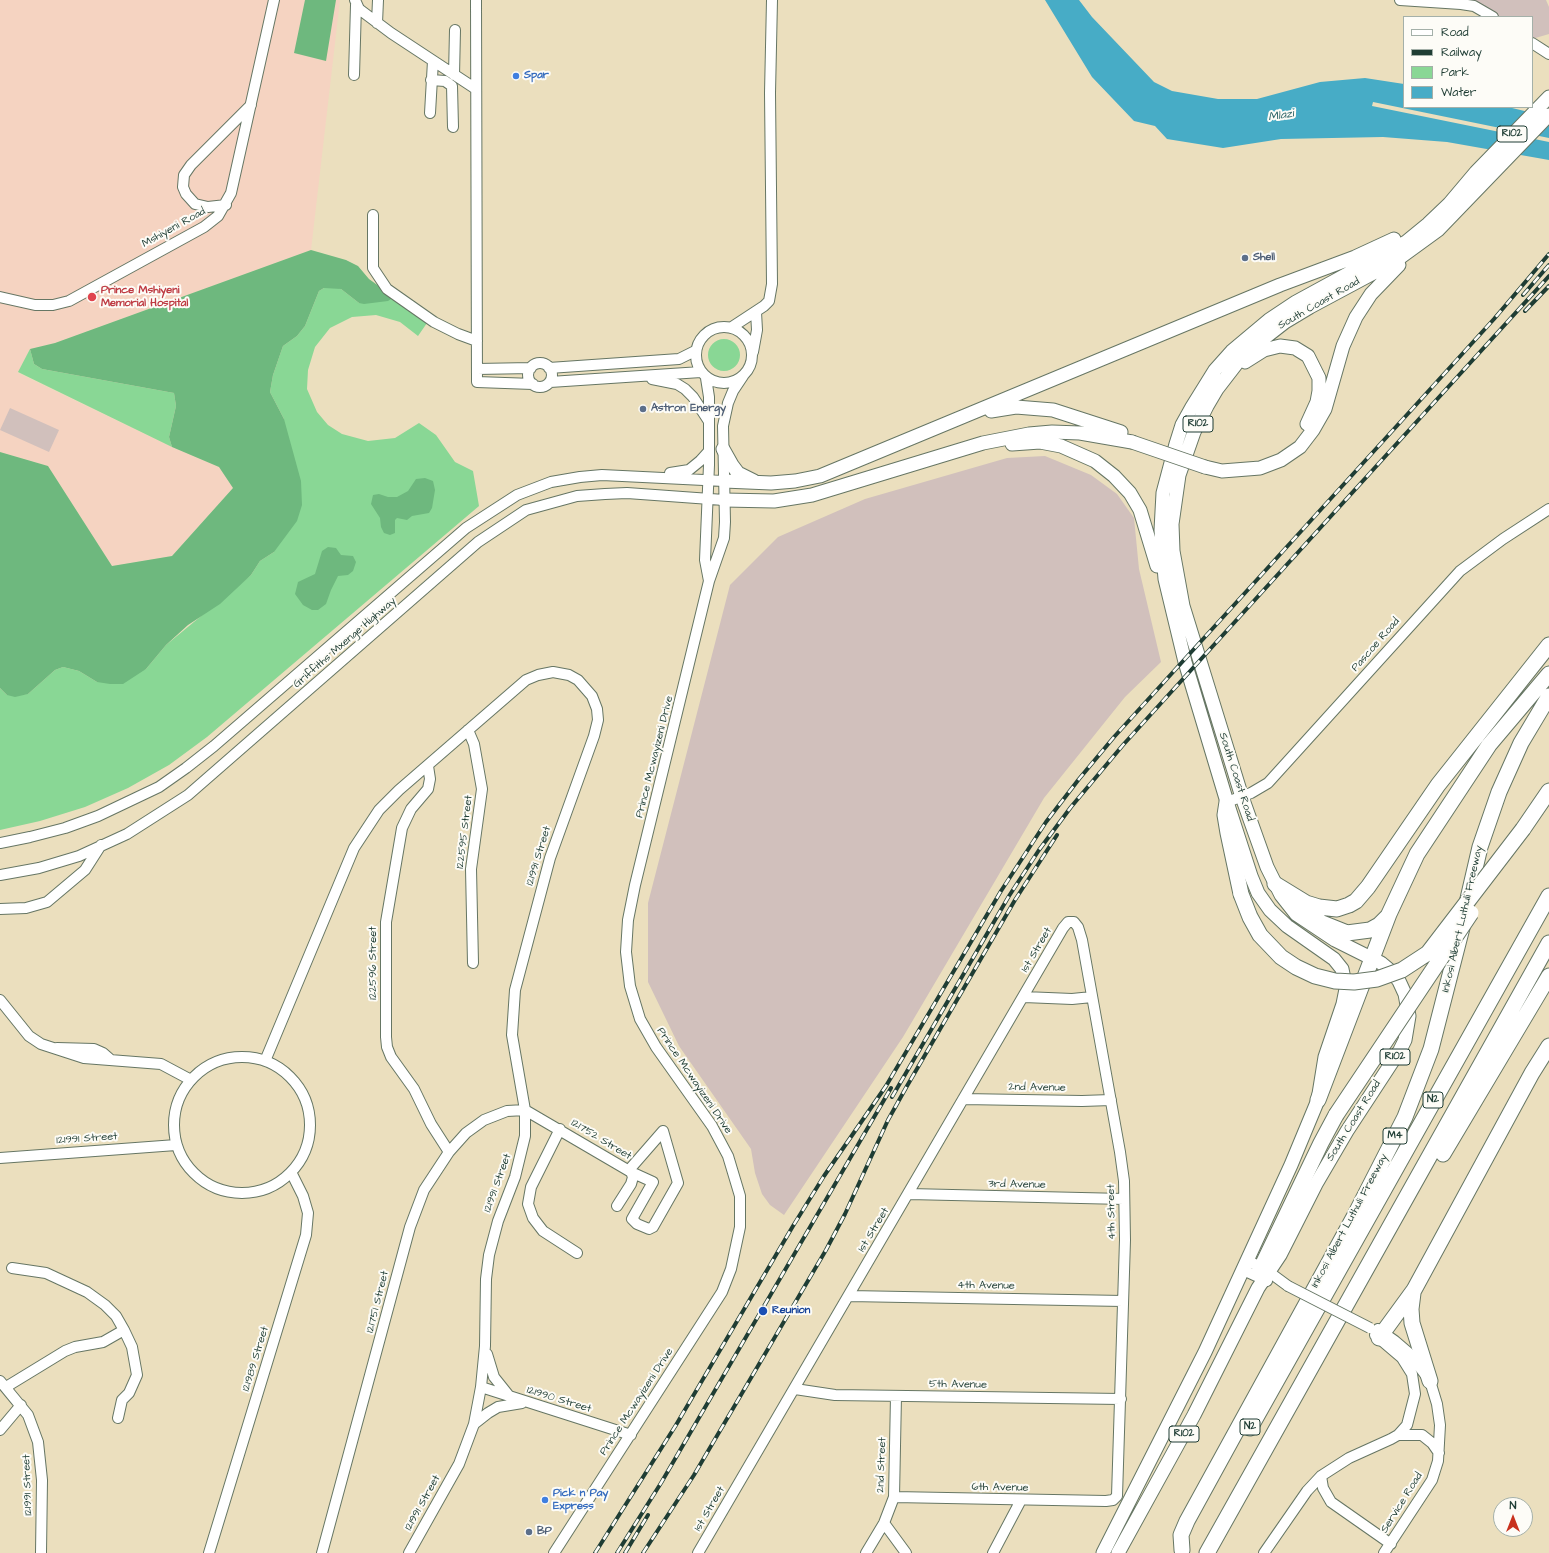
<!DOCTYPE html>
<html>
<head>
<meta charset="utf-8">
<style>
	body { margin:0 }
	#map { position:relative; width:1549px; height:1553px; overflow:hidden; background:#ebdfbe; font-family:"Architects Daughter",sans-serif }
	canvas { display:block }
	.legend { position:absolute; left:1403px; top:16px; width:130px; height:92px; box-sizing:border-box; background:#fdfcf7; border:1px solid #a4b0a9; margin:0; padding:5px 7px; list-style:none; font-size:12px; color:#1f3d34 }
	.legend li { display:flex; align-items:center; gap:8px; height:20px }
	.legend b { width:20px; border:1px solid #a4b0a9 }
	.north { position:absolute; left:1493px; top:1497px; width:40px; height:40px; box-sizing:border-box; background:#fdfcf7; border:1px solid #a4b0a9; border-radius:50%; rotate:0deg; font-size:11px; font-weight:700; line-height:16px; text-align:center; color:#1f3d34 }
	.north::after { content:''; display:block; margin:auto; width:14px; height:18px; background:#c8321e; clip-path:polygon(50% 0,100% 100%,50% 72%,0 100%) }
</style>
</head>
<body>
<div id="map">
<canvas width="1549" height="1553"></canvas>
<ul class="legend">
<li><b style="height:5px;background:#fff"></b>Road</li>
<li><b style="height:5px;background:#1f3d34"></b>Railway</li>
<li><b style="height:11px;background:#89d795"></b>Park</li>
<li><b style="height:11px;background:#47acc6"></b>Water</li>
</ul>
<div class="north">N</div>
</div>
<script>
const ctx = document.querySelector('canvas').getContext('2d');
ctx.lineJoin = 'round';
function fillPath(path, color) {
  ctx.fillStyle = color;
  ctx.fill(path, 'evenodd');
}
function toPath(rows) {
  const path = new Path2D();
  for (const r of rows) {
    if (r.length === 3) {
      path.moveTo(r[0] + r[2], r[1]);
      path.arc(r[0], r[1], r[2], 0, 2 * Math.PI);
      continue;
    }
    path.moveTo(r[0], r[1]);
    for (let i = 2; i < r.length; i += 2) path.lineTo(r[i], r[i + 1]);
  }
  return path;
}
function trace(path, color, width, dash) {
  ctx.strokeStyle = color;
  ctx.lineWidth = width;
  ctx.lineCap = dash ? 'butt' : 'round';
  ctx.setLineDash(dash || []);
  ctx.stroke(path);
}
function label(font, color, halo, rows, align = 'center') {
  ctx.font = font + ' "Architects Daughter",sans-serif';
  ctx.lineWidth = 4;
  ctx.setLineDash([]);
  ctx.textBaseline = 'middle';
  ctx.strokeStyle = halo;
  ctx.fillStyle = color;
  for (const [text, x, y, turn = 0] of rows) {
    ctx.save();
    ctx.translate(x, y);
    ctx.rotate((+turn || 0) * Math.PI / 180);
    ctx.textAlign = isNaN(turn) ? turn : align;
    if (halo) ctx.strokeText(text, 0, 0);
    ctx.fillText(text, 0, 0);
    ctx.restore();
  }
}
const built = toPath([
	[0,0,340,0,311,250,55,343,30,349,18,373,172,447,219,467,233,488,172,556,112,566,48,466,0,452]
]);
const industrial = toPath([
	[1403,0,1546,0,1549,7,1549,34,1532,39,1532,17,1494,17,1474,6],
	[10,408,59,430,49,452,0,430],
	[1045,456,1091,475,1117,494,1134,518,1139,569,1161,662,1125,697,1044,798,903,1037,784,1215,770,1205,762,1194,755,1173,751,1149,679,1046,648,982,648,903,730,585,778,537,865,499,1007,458]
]);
const green = toPath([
	[336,287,341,289,359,303,394,297,427,323,418,336,400,322,376,315,352,317,330,328,315,347,308,370,307,389,317,412,328,425,342,434,368,441,395,438,419,423,436,435,455,462,473,471,479,506,207,737,169,765,128,788,85,807,40,821,0,830,0,688,7,695,28,694,55,670,63,667,79,671,97,682,146,669,166,645,251,575,260,561,274,552,284,419,270,392,273,375,283,346,297,336,305,326,319,291,324,288],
	[724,355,16],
	[30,349,34,364,42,369,174,393,176,406,169,437,172,447,18,372]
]);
const forest = toPath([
	[305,0,336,0,326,61,294,53],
	[311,250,346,260,358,266,369,279,394,297,388,301,364,304,359,303,341,289,324,288,319,291,305,326,297,336,283,346,273,375,270,392,284,419,301,481,302,505,297,521,274,552,260,561,251,575,220,604,188,625,166,645,146,669,123,684,110,684,97,682,79,671,63,667,55,670,28,694,15,697,7,695,0,688,0,452,48,466,112,566,172,556,233,488,219,467,172,447,169,437,176,406,174,393,42,369,34,364,30,349,55,343],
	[425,478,433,481,435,490,432,508,429,513,412,516,407,520,397,518,395,520,395,533,390,535,384,533,381,527,380,518,371,504,373,495,379,494,388,497,397,497,408,491,416,479],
	[328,547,336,548,341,555,353,556,356,562,353,571,348,575,338,576,331,590,326,604,318,610,312,610,303,605,295,594,298,582,315,574,322,551]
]);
const water = toPath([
	[1045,0,1079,0,1092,17,1154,82,1172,91,1218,99,1257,99,1320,82,1365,78,1404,84,1404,107,1508,107,1549,117,1549,138,1373,102,1372,106,1549,142,1549,160,1447,142,1383,137,1281,139,1223,148,1167,139,1155,126,1134,121,1092,77]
]);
const minor = toPath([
	[355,0,359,9,391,33,476,89],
	[476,0,477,382,533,384],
	[1400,0,1461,4,1474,6,1493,17],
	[377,23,378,0],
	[1532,43,1549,54],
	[354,75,356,5],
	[454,75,455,30],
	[431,80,445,81,452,86,453,127],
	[430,113,433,61],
	[226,205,208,207,195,204,186,194,183,187,184,175,191,165,251,105],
	[373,215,373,268,387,289,434,322,458,334,477,341],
	[0,297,35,305,53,305,69,301,204,227,218,216,231,193,274,0],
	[724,355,28],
	[732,327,764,306,769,301,772,284,770,93,772,0],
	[753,352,757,330,756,312],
	[540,375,12],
	[549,368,679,359,695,351],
	[477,369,531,368],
	[706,378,709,397,709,465,705,560,709,581],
	[652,379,677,384,685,389,693,397,708,420],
	[550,382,701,372],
	[670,473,689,470,700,461,709,451],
	[468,730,474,744,482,789,471,869,473,963],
	[428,766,430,779,428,789,411,809,402,828,386,922,386,1037,387,1047,391,1057,414,1089,431,1124,449,1152],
	[1227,802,1251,793,1268,783,1460,571,1503,539,1549,509],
	[0,843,30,837,65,828,98,816,159,787,186,768,214,746,466,528,517,495,551,482,580,477,602,475,724,481],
	[0,875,39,868,79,856,127,834,188,795,478,542,526,510,577,496,605,494,627,493,724,500],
	[0,909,26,908,47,902,85,870,101,845],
	[1024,997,1072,999,1092,997],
	[0,1000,29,1036,41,1044,84,1058,161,1064,191,1080],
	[57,1048,94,1049,103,1053,111,1060],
	[242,1125,68],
	[265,1061,354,848,379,810,399,790,526,680,538,675,553,672,569,675,578,680,592,696,597,709,598,720,594,736,550,858,515,990,512,1035,525,1110,525,1136,515,1177,498,1221,489,1255,486,1279,485,1346,481,1387,474,1424,459,1464,409,1553],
	[963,1099,1082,1101,1111,1100],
	[560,1129,531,1187,528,1204,533,1218,543,1231,577,1253],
	[0,1158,176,1145],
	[629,1170,663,1131],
	[631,1172,653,1182,632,1219,637,1224,649,1229,653,1227,678,1183,663,1131],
	[909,1194,1124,1199],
	[1247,1260,1269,1272,1288,1286],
	[12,1268,46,1273,87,1292,105,1305,116,1316,124,1330],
	[1243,1270,1267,1281],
	[849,1296,1123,1301],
	[1378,1329,1395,1341,1409,1353,1430,1381,1437,1404,1440,1425,1438,1461,1432,1480,1384,1553],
	[487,1354,494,1377,510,1397],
	[0,1381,28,1415,38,1442,42,1480,41,1553],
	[6,1387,65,1351,75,1347,103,1342,124,1330,132,1347,137,1375,129,1393,122,1400,118,1418],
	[481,1387,631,1435],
	[795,1389,835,1395,1121,1399],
	[474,1424,488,1413,498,1407,522,1403],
	[0,1430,21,1405],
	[1398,1435,1422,1435,1432,1443,1439,1453],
	[1321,1476,1323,1488,1331,1502,1391,1544],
	[884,1523,906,1553],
	[209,1553,306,1235,308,1213,303,1196,291,1172],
	[322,1553,410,1227,424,1190,449,1152,466,1133,484,1120,507,1111,525,1110,631,1172,633,1177,631,1184,617,1206],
	[554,1553,722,1292,731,1269,740,1227,740,1196,728,1156,712,1126,656,1047,640,1019,630,986,626,952,628,920,635,885,709,581,724,538,725,522,723,426,728,403,733,391,743,376],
	[698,1553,1063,928,1068,922,1074,922,1078,927,1082,940,1120,1152,1124,1181,1125,1240,1117,1496,1113,1500,1106,1501,894,1497],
	[866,1553,884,1523,894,1497,896,1396],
	[993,1553,1021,1500],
	[1264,1553,1307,1491,1321,1476,1349,1458,1391,1439,1398,1435,1407,1425,1415,1394,1412,1374,1402,1358,1375,1335]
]);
const major = toPath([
	[1245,362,1264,350,1280,346,1295,348,1308,356,1319,378,1319,391,1317,402,1307,424],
	[991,411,1016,407,1053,410,1121,432],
	[1012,444,1040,442,1061,446,1095,461,1114,476,1130,493,1140,510,1157,566],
	[723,449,732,465,738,473,754,481],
	[1205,467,1222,471,1260,468,1281,460,1300,447,1313,430,1325,409,1343,346,1356,317,1371,294,1399,265],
	[724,481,771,483,795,481,820,476,1280,285,1355,257,1394,239],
	[724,500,774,501,812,495,983,443,1029,434,1052,432,1080,433,1132,442],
	[1103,1553,1205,1352,1291,1165,1318,1100,1325,1057,1343,1004,1346,989,1342,969,1334,959,1287,926,1270,910,1258,893,1251,876,1227,802,1185,662,1165,579,1161,530,1163,493,1176,444,1182,425,1192,407,1215,370,1232,351,1269,320,1296,302,1406,242,1428,224,1449,204,1476,172,1549,97],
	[1118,1553,1194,1415,1258,1288,1280,1255,1316,1184,1347,1131,1400,1050,1405,1040,1409,1016,1405,994,1399,981,1393,973,1381,963,1335,940,1296,914,1281,895,1267,867,1242,797,1183,606,1173,551,1172,524,1179,475,1194,432,1207,406,1217,389,1244,354,1285,322,1310,307,1394,262,1438,230,1549,115]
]);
const highway = toPath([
	[1227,802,1225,815,1228,833,1241,894],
	[1523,829,1549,791],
	[1275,884,1306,903,1319,907,1337,909,1349,905,1356,901,1368,887,1438,785,1549,645],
	[1467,903,1480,847,1499,792,1521,743,1549,696],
	[1293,904,1322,923,1347,933,1370,930,1379,925,1387,917],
	[1318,1100,1389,914,1417,854,1489,745,1549,674],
	[1443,1154,1549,976],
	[1263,1280,1261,1268,1321,1143,1336,1115],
	[1413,1293,1411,1309,1412,1323,1430,1381],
	[1379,1338,1414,1290,1532,1073,1549,1046],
	[1250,1428,1549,896],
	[1182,1550,1181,1535,1187,1521,1355,1215,1405,1117,1431,1049,1462,928],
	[1207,1553,1549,943]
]);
const rail = toPath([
	[1523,295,1549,265],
	[1525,311,1549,286],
	[892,1097,1009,896,1039,850,1071,807,1123,745,1549,276],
	[595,1553,676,1425,793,1226,824,1176,886,1086,1001,891,1046,822,1079,779,1114,737,1494,319,1549,254],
	[617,1553,661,1483,891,1088],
	[625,1553,648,1515],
	[643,1553,694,1475,826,1250,845,1214,888,1120,907,1086,1015,900,1057,835]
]);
const minorBridge = toPath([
	[1288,1286,1370,1328]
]);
const majorBridge = toPath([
	[1132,442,1205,467]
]);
const highwayBridge = toPath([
	[1241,894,1250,917,1260,935,1281,957,1296,967,1315,976,1335,981,1354,982,1377,979,1402,970,1428,953,1523,829],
	[1336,1115,1471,913]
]);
const markers = [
	[516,76,4,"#3f7fe0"],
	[1245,258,4,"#5c6f8a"],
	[92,297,5,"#e0444e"],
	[643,409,4,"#5c6f8a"],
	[763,1311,5,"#1a4fb4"],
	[545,1500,4,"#3f7fe0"],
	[529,1532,4,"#5c6f8a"]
];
const shields = [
	[1512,134,30],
	[1198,424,30],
	[1395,1057,30],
	[1433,1100,20],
	[1395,1136,24],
	[1250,1427,20],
	[1184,1434,30]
];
const shieldNames = [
	["R102",1512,134],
	["R102",1198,424],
	["R102",1395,1057],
	["N2",1433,1100],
	["M4",1395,1136],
	["N2",1250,1427],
	["R102",1184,1434]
];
const shopNames = [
	["Spar",524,76],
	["Pick n Pay",553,1494],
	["Express",553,1507]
];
const streetNames = [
	["Mshiyeni Road",174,228,-29],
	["South Coast Road",1319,304,-30],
	["Griffiths Mxenge Highway",345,643,-41],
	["Pascoe Road",1376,645,-49],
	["Prince Mcwayizeni Drive",655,757,-76],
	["South Coast Road",1236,777,72],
	["122595 Street",465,832,-83],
	["121991 Street",539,856,-73],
	["Inkosi Albert Luthuli Freeway",1463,919,-77],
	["1st Street",1037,950,-60],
	["122596 Street",374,963,-90],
	["Prince Mcwayizeni Drive",694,1081,56],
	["2nd Avenue",1037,1088,1],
	["South Coast Road",1354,1121,-58],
	["121991 Street",87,1139,-4],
	["121752 Street",601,1140,31],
	["121991 Street",498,1183,-70],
	["3rd Avenue",1017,1185,1],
	["4th Street",1112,1212,-91],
	["Inkosi Albert Luthuli Freeway",1350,1221,-62],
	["1st Street",874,1230,-59],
	["4th Avenue",986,1286,1],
	["121751 Street",378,1302,-76],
	["121989 Street",256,1359,-73],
	["5th Avenue",958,1385,1],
	["121990 Street",559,1400,17],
	["Prince Mcwayizeni Drive",637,1402,-57],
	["2nd Street",882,1465,-88],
	["121991 Street",28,1485,-92],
	["6th Avenue",1000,1488,1],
	["121991 Street",423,1503,-61],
	["Service Road",1402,1503,-58],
	["1st Street",710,1509,-60]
];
const serviceNames = [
	["Shell",1253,258],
	["Astron Energy",651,409],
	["BP",537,1532]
];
const healthNames = [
	["Prince Mshiyeni",101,291],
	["Memorial Hospital",101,304]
];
const transitNames = [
	["Reunion",772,1311]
];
const waterNames = [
	["Mlazi",1281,116,-9]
];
fillPath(built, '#f5d3c1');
fillPath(industrial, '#d1c0bc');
fillPath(green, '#89d795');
fillPath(forest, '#6eb87e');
fillPath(water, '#47acc6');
trace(minor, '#667664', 12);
trace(major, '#667664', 15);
trace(highway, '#667664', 17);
trace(minor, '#fff', 10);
trace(major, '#fff', 13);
trace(highway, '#fff', 15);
trace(rail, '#1f3d34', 4);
trace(rail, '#fdfcf7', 2.5, [8]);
trace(minorBridge, '#667664', 12, []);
trace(majorBridge, '#667664', 15, []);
trace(highwayBridge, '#667664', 17, []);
trace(minorBridge, '#fff', 10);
trace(majorBridge, '#fff', 13);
trace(highwayBridge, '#fff', 15);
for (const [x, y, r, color] of markers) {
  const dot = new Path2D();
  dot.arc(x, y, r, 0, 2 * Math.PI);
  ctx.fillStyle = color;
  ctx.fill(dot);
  trace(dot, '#fdfcf7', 1.5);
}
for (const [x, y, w] of shields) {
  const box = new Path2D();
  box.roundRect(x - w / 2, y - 8, w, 16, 3);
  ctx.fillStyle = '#fdfcf7';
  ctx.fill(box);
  trace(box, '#1f3d34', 1);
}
label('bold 10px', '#1f3d34', null, shieldNames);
label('bold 11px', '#366cbe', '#fdfcf7', shopNames, 'left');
label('11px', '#1f3d34', '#fdfcf7', streetNames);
label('bold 11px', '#4e5e75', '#fdfcf7', serviceNames, 'left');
label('bold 11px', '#be3a42', '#fdfcf7', healthNames, 'left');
label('bold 11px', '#164399', '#fdfcf7', transitNames, 'left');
label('italic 12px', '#2d6467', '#fdfcf7', waterNames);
</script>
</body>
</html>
